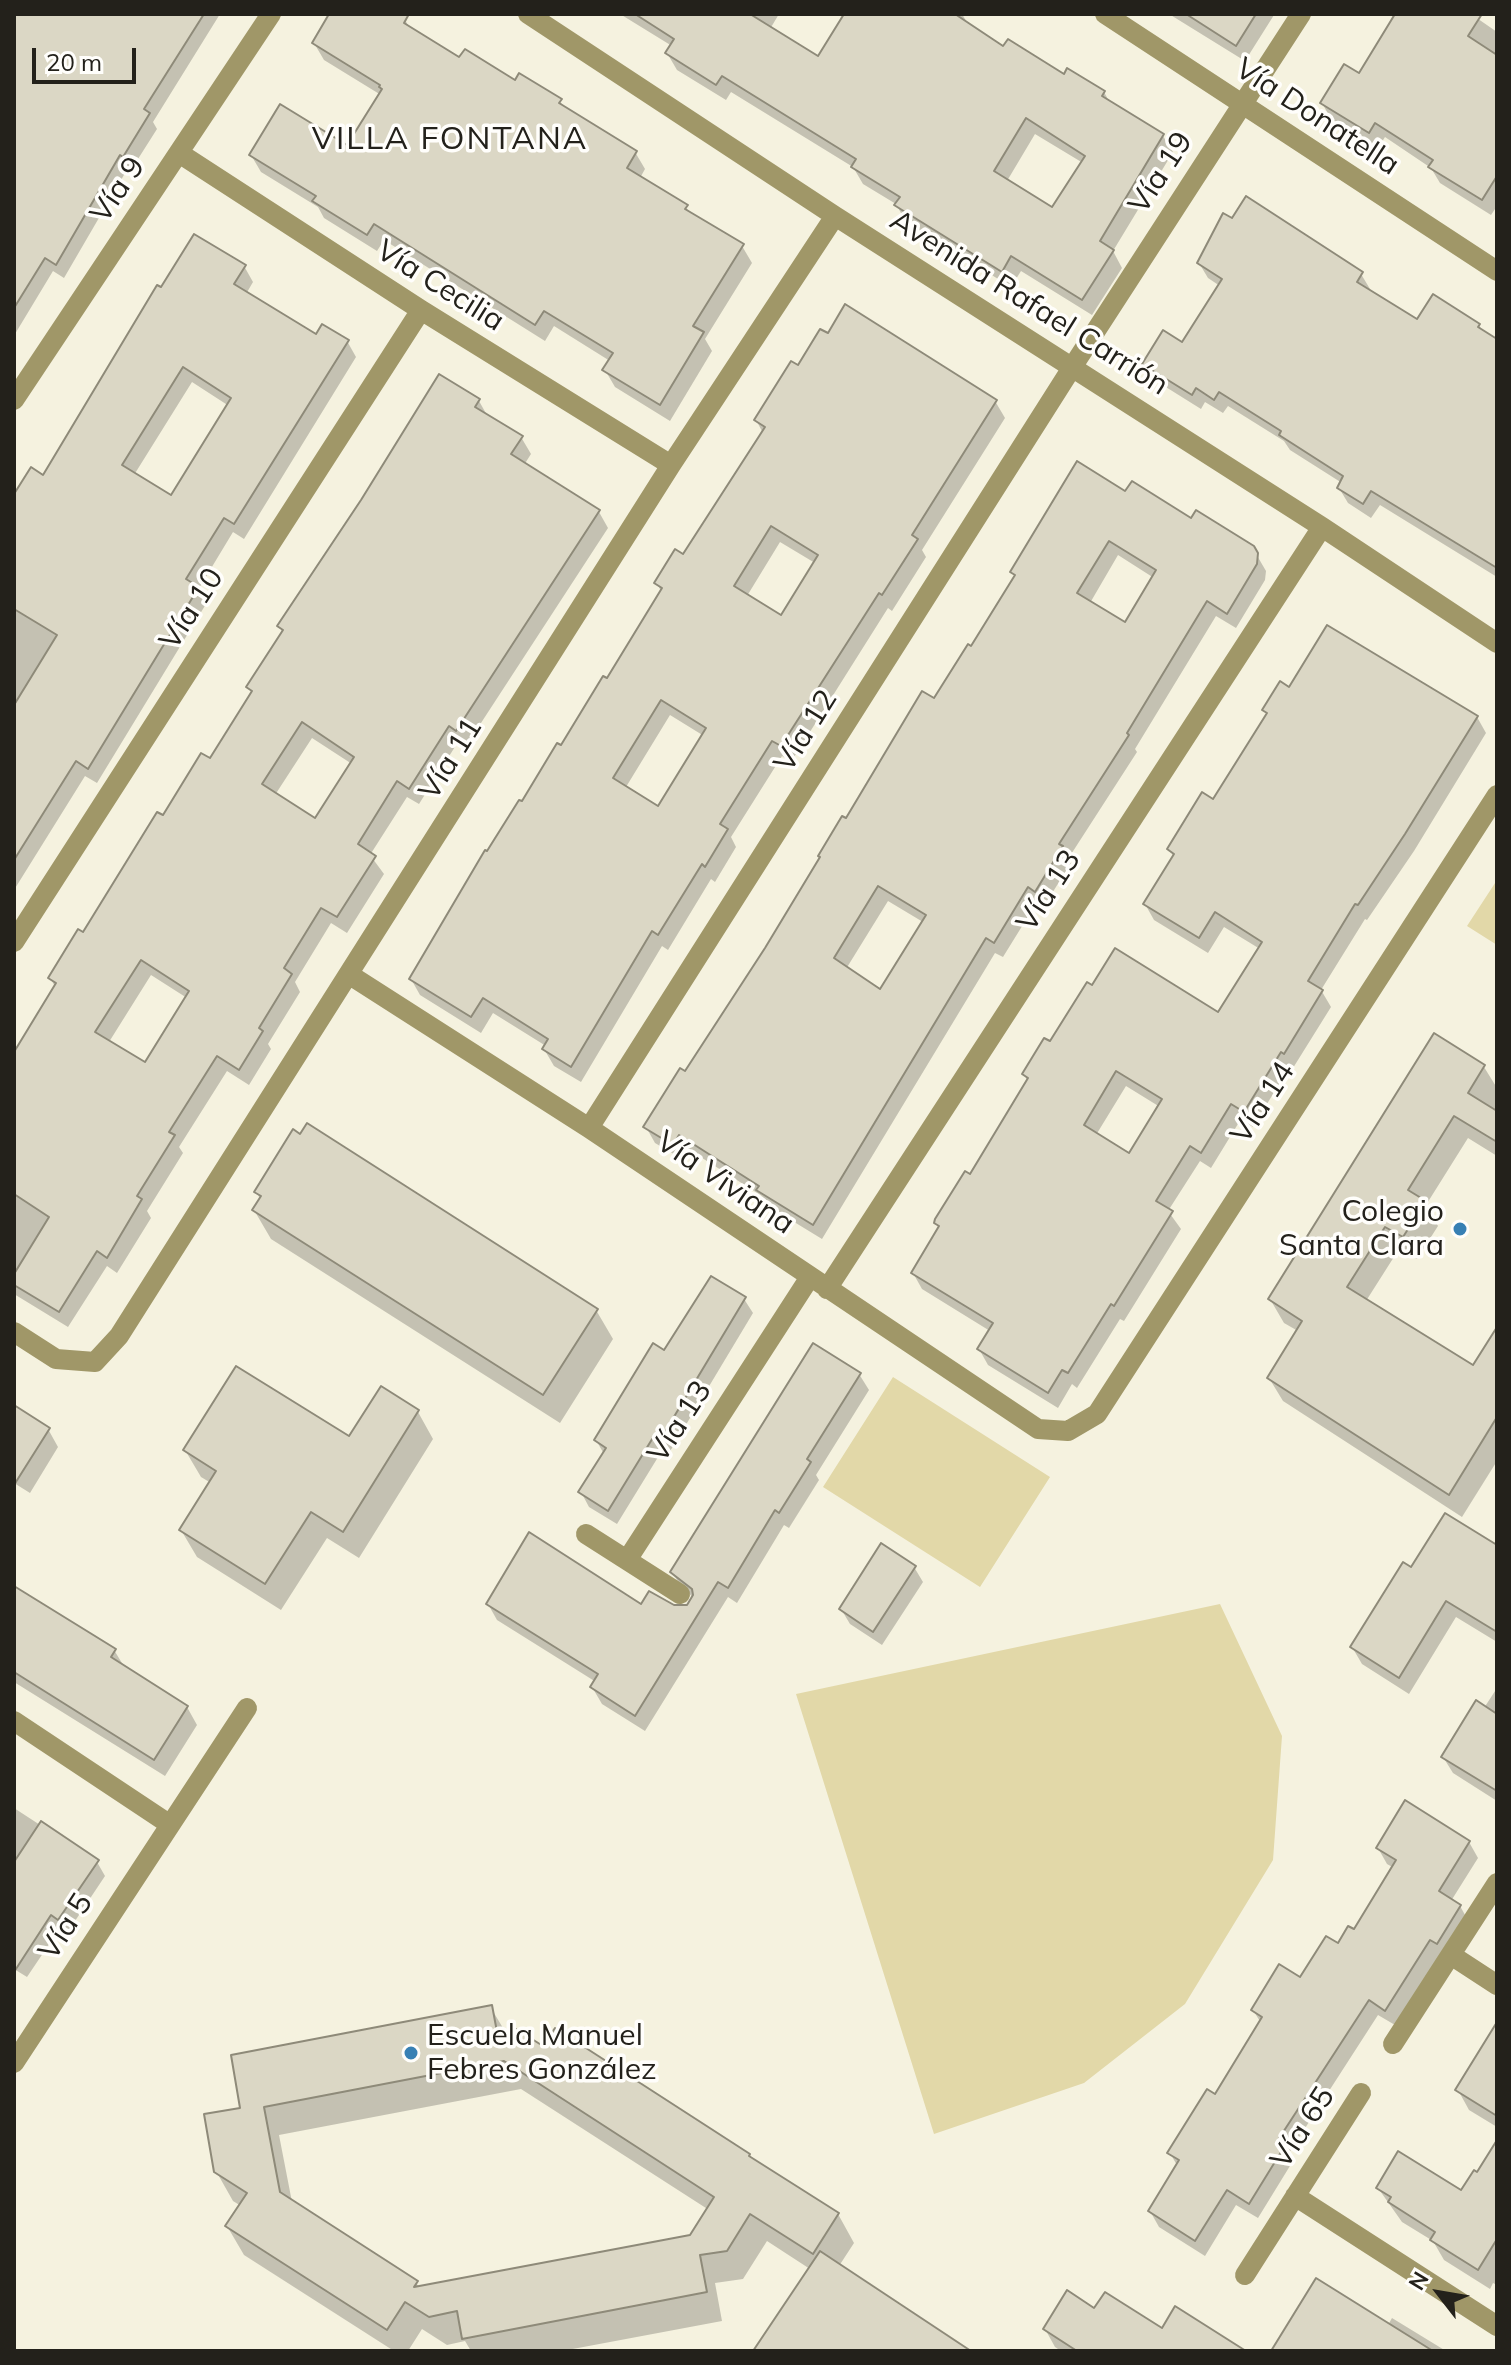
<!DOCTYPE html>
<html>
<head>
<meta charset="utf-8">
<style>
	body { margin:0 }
	#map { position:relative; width:1511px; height:2365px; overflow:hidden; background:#f5f2df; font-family:Mulish,sans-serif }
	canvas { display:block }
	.frame { position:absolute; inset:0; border:16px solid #23211b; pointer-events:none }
	.north { position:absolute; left:1399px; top:2253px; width:80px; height:80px; -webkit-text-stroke:6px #fffefb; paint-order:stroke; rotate:301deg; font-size:22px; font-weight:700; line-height:32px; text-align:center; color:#23211b }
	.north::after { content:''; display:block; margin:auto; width:28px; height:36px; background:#23211b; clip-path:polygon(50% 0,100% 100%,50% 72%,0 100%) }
	.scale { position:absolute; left:32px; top:48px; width:104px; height:36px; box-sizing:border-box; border:4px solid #23211b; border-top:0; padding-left:10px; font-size:24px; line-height:28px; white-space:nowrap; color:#23211b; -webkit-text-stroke:6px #fffefb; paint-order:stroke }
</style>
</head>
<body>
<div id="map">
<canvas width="1511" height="2365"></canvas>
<div class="frame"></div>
<div class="north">N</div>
<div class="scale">20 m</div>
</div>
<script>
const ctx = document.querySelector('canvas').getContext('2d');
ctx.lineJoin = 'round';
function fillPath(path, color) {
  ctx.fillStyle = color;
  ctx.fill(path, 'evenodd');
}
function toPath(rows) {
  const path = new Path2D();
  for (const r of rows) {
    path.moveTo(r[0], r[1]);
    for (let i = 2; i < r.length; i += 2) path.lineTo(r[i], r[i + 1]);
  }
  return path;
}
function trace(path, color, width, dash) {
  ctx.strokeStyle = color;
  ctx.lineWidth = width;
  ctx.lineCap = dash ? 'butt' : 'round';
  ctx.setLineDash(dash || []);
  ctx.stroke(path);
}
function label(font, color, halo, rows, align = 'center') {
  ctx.font = font + ' Mulish,sans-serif';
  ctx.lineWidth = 7;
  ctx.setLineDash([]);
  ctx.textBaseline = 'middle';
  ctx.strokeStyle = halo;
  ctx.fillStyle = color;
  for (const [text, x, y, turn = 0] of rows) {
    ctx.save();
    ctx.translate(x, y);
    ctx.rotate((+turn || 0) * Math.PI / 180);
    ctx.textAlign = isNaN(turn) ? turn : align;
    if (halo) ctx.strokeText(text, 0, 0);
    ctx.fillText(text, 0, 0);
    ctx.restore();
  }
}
const green = toPath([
	[1497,880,1497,945,1467,926],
	[893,1377,1050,1477,980,1587,823,1487],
	[1220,1604,1282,1736,1273,1860,1185,2004,1084,2083,934,2134,796,1694]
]);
const shadow = toPath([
	[14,14,220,14,153,122,157,129,131,170,128,168,64,278,53,271,15,334],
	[332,14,396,14,405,20,411,30,460,60,560,101,565,109,635,152,645,169,640,178,686,207,691,215,742,246,752,263,705,339,712,351,670,421,615,387,605,370,610,361,554,326,545,341,384,240,377,251,324,218,318,207,261,172,251,155,347,148,381,95,324,60,314,43],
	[620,14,779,14,770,29,819,59,847,14,962,14,968,24,1004,49,1104,92,1110,103,1163,136,1173,152,1113,251,1122,268,1092,315,1021,271,1011,287,906,222,896,204,863,184,853,167,731,92,726,100,677,70,667,53,672,46],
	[1035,134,1083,163,1053,210,1007,181],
	[1169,14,1274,14,1274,15,1245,61],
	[1391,14,1471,14,1497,32,1497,206,1491,215,1440,183,1431,168,1385,137,1378,148,1331,119,1322,103,1359,76,1394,19],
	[1199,263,1361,274,1370,289,1368,291,1418,322,1479,325,1483,332,1497,341,1497,577,1380,505,1371,518,1348,503,1339,488,1342,483,1290,450,1284,441,1228,406,1223,413,1205,402,1201,409,1153,379,1144,364,1183,345,1220,286,1208,278],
	[244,266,253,282,246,294,316,337,347,341,356,357,244,539,233,532,198,590,206,604,97,783,85,776,14,890,14,499,44,477,162,290],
	[192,382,229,406,171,498,134,475],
	[799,368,995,401,1005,418,922,550,926,557,892,611,888,608,791,762,782,756,731,837,736,847,715,882,711,879,668,950,662,946,581,1082,554,1066,544,1049,546,1046,493,1013,481,1033,420,995,411,979,522,804,607,681,662,592,656,583,684,557,763,433,756,420],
	[780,542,815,563,781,618,747,596],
	[670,715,704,736,658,808,626,787],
	[479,401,488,417,521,437,531,454,524,465,599,512,608,528,466,746,458,742,419,804,407,797,370,855,384,874,347,933,331,923,295,982,300,992,268,1044,271,1049,249,1085,227,1071,179,1147,183,1153,147,1211,151,1218,117,1273,107,1266,68,1327,14,1294,14,1055,56,988,50,978,84,935,163,818,210,761,252,694,249,687,283,633,279,626],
	[312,738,352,764,316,821,275,795],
	[151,975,187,998,146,1064,109,1042],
	[1126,494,1252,547,1266,571,1265,580,1236,628,1216,616,1135,749,1137,752,1068,859,1071,863,1044,906,1037,902,1003,957,995,953,822,1239,768,1206,762,1196,688,1149,682,1159,655,1143,646,1127,686,1074,846,821,972,649,1015,577,1013,572],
	[1118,555,1154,578,1126,625,1090,603],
	[888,901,923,922,880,992,846,969],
	[1289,690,1477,717,1486,733,1414,851,1367,920,1365,919,1321,990,1331,1007,1293,1068,1290,1066,1253,1127,1241,1119,1211,1168,1200,1161,1168,1211,1181,1229,1124,1321,1120,1319,1077,1388,1072,1384,1058,1408,988,1365,979,1349,990,1331,922,1289,913,1273,939,1229,936,1223,971,1177,1028,1082,1024,1074,1050,1044,1219,1015,1260,949,1224,927,1208,953,1154,920,1145,904,1174,857,1169,849,1214,802,1268,716,1265,710],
	[1126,1086,1160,1107,1130,1155,1096,1135],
	[1435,1036,1484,1067,1497,1088,1497,1156,1468,1138,1426,1205,1438,1226,1417,1259,1399,1249,1366,1301,1474,1368,1497,1330,1497,1461,1462,1517,1283,1401,1269,1378,1298,1331,1284,1323,1270,1299],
	[256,1192,596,1310,613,1339,560,1423,271,1239,254,1210,261,1200],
	[744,1299,753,1313,669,1453,663,1449,617,1524,589,1507,581,1492,604,1454,596,1440,665,1353],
	[859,1374,869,1390,816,1475,819,1480,789,1528,784,1525,737,1603,728,1597,645,1731,602,1704,592,1687,596,1682,497,1620,488,1604,686,1608,693,1597,682,1588,672,1572],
	[14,1408,48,1429,58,1447,30,1493,14,1483],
	[418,1412,433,1439,359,1558,327,1538,281,1610,197,1557,181,1530,211,1483,201,1477,185,1450,350,1439],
	[914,1567,923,1582,882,1645,850,1624,841,1609],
	[1412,1570,1497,1571,1497,1642,1456,1617,1409,1694,1362,1664,1352,1647],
	[14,1597,114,1650,125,1668,187,1707,197,1725,165,1776,14,1682],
	[1497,1688,1497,1801,1453,1773,1443,1757,1484,1708],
	[14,1808,97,1862,105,1876,67,1933,60,1928,27,1977,14,1969],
	[1469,1842,1478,1858,1451,1901,1460,1906,1469,1922,1395,2025,1378,2015,1289,2153,1293,2161,1258,2218,1236,2205,1205,2256,1159,2227,1150,2211,1178,2167,1170,2153,1215,2097,1261,2023,1253,2010,1301,1980,1354,1932,1394,1868,1387,1864,1378,1848],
	[491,2008,506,2033,544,2049,749,2155,752,2161,838,2214,854,2243,839,2266,956,2351,755,2351,810,2269,767,2241,743,2279,715,2283,722,2321,562,2351,471,2351,465,2341,447,2345,422,2329,408,2351,394,2351,244,2255,227,2226,241,2206,233,2201,216,2171,243,2109],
	[521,2089,709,2210,691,2237,420,2288,416,2283,292,2202,279,2135],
	[1497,2051,1497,2127,1469,2110,1458,2090],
	[1497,2144,1497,2285,1493,2283,1490,2289,1444,2260,1433,2241,1402,2222,1378,2188,1462,2193,1478,2175],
	[1095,2311,1243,2351,1061,2351,1055,2347,1045,2329],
	[1392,2318,1446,2351,1286,2351,1388,2325]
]);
const building = toPath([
	[14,14,204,14,144,109,150,113,123,157,120,155,56,265,45,258,14,308,14,14],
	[329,14,409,14,404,23,459,57,465,49,515,80,519,73,562,99,559,103,637,151,627,168,688,205,685,209,744,244,693,326,704,332,660,405,602,370,613,353,544,311,535,325,374,224,367,235,312,201,316,196,249,155,280,104,347,145,382,89,379,87,380,85,312,43,329,14],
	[635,14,750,14,818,56,844,14,955,14,1003,46,1008,39,1064,74,1067,68,1105,91,1102,96,1164,134,1100,241,1114,250,1082,300,1011,256,1002,272,894,205,900,197,851,167,856,159,722,76,716,85,665,53,674,39,635,14],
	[1026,118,1085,156,1052,207,994,171,1026,118],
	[1186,14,1256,14,1236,46,1186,14],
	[1395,14,1482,14,1468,36,1497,55,1497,176,1482,200,1428,167,1433,160,1375,123,1369,133,1320,103,1344,64,1359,73,1395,14],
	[1246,196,1363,272,1357,282,1417,319,1433,294,1480,324,1478,327,1497,339,1497,568,1371,491,1363,504,1337,488,1343,476,1279,435,1281,431,1219,392,1214,400,1196,388,1192,395,1142,364,1163,330,1182,342,1222,279,1197,263,1223,213,1232,218,1246,196],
	[194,234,246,265,234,284,316,334,322,324,349,340,234,524,224,518,186,579,199,587,88,769,76,761,14,860,14,705,57,635,14,609,14,494,31,467,43,475,157,285,161,287,194,234],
	[183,367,231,398,171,495,122,465,183,367],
	[845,304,997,400,912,535,918,539,882,595,879,593,781,746,772,741,720,824,728,829,705,867,702,864,658,935,652,931,571,1067,542,1049,548,1039,483,998,471,1017,409,979,485,850,487,851,519,800,522,801,557,743,561,745,603,676,607,678,662,588,654,583,675,549,683,554,765,427,754,420,791,361,798,365,820,329,828,333,845,304],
	[771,526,818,555,781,615,734,586,771,526],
	[661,700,706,728,658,806,613,778,661,700],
	[439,374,480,399,475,407,523,436,511,454,600,510,456,731,449,726,409,789,397,781,358,844,376,856,337,917,321,908,284,968,292,974,259,1028,263,1031,239,1070,217,1056,169,1132,175,1135,137,1196,142,1199,107,1258,97,1251,59,1312,14,1285,14,1274,49,1217,14,1194,14,1052,56,983,48,978,78,929,83,932,157,812,163,815,201,753,210,758,252,691,246,687,283,630,277,626,361,500,439,374],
	[302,722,354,757,315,818,262,784,302,722],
	[141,960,189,991,145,1062,95,1032,141,960],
	[1077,461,1125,491,1132,481,1191,518,1196,510,1254,546,1258,553,1257,564,1227,614,1207,601,1127,733,1129,735,1059,844,1063,846,1035,892,1028,887,994,943,986,938,813,1225,756,1190,759,1186,679,1135,673,1145,643,1127,680,1068,685,1071,765,948,820,857,818,856,842,816,846,818,922,691,934,698,968,644,971,646,1015,575,1010,572,1077,461],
	[1109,541,1156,570,1125,622,1077,593,1109,541],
	[878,886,926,915,880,989,834,958,878,886],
	[1327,625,1478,716,1405,834,1358,905,1355,904,1308,981,1323,990,1284,1054,1281,1052,1244,1112,1231,1104,1201,1153,1190,1146,1156,1201,1173,1211,1114,1306,1111,1304,1068,1373,1062,1370,1048,1393,977,1349,993,1323,911,1273,939,1226,934,1223,935,1219,965,1171,970,1174,1028,1078,1022,1074,1044,1038,1050,1041,1087,982,1092,985,1115,948,1218,1012,1262,942,1215,912,1199,938,1143,904,1174,854,1167,849,1202,792,1213,799,1267,713,1262,710,1280,681,1289,687,1327,625],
	[1116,1071,1162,1099,1129,1153,1084,1125,1116,1071],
	[1434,1033,1485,1065,1468,1093,1497,1111,1497,1142,1454,1116,1408,1190,1426,1201,1403,1237,1385,1227,1347,1287,1473,1365,1497,1327,1497,1417,1449,1495,1267,1378,1302,1321,1268,1299,1434,1033],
	[307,1123,598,1309,543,1395,252,1210,261,1196,254,1192,293,1129,300,1134,307,1123],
	[711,1276,746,1297,660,1440,654,1436,608,1511,578,1492,606,1448,594,1440,653,1343,664,1350,711,1276],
	[813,1343,861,1373,807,1459,811,1462,779,1513,775,1510,728,1588,718,1582,635,1716,590,1687,598,1674,486,1604,529,1532,641,1604,649,1591,674,1605,687,1605,693,1595,692,1589,670,1572,813,1343],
	[236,1366,349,1436,381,1386,419,1410,343,1532,311,1512,265,1584,179,1530,216,1471,183,1450,236,1366],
	[14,1405,50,1428,14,1485,14,1405],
	[1445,1513,1497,1545,1497,1632,1446,1601,1399,1678,1350,1647,1403,1562,1411,1567,1445,1513],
	[881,1543,916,1566,873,1632,839,1609,881,1543],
	[14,1586,116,1649,111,1657,188,1706,154,1760,14,1672,14,1586],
	[1476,1700,1497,1714,1497,1791,1441,1757,1476,1700],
	[1405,1800,1470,1841,1439,1891,1461,1905,1437,1944,1430,1940,1385,2011,1369,2000,1278,2140,1286,2144,1249,2204,1227,2190,1195,2241,1148,2211,1179,2160,1167,2153,1207,2089,1215,2094,1262,2017,1251,2010,1279,1964,1300,1977,1326,1936,1338,1943,1348,1926,1354,1929,1396,1860,1376,1848,1405,1800],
	[41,1821,99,1860,58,1920,51,1915,14,1972,14,1862,41,1821],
	[492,2005,497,2032,516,2029,543,2046,555,2028,750,2154,749,2156,839,2213,813,2254,750,2214,727,2251,700,2255,707,2292,462,2339,457,2311,429,2317,405,2302,387,2330,225,2226,247,2193,214,2172,204,2114,240,2108,231,2055,492,2005],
	[504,2061,714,2197,690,2235,414,2287,418,2281,280,2192,264,2107,504,2061],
	[1497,2022,1497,2116,1455,2090,1497,2022],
	[1497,2140,1497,2239,1478,2270,1430,2240,1435,2232,1388,2202,1391,2197,1376,2188,1398,2151,1461,2190,1474,2170,1477,2172,1497,2140],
	[820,2251,971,2351,753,2351,820,2251],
	[1316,2278,1433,2351,1271,2351,1316,2278],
	[1067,2290,1094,2308,1105,2292,1162,2328,1175,2306,1246,2351,1077,2351,1043,2329,1067,2290]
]);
const street = toPath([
	[528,14,835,216,1322,527,1497,643],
	[1105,14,1497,271],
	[179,153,421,310,671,465],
	[14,400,271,14],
	[14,942,421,310],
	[350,975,589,1128,1038,1429,1068,1431,1097,1414,1497,795],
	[589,1128,1073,366,1301,14],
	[827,1289,1322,527],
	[14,1332,56,1359,95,1362,119,1336,671,465,835,216],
	[586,1534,680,1594],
	[627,1560,810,1277],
	[14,1721,169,1824],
	[1451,1955,1497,1985],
	[1393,2044,1497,1883],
	[14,2063,247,1708],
	[1295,2196,1497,2326],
	[1245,2275,1361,2093]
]);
const markers = [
	[1460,1229,8,"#3780b4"],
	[411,2053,8,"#3780b4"]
];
const streetNames = [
	["Vía Donatella",1317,117,33],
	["Vía 19",1161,173,-57],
	["Vía 9",118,190,-56],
	["Vía Cecilia",440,286,32],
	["Avenida Rafael Carrión",1029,303,32],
	["Vía 10",192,609,-57],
	["Vía 12",806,731,-58],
	["Vía 11",451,759,-58],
	["Vía 13",1049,891,-57],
	["Vía 14",1263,1103,-57],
	["Vía Viviana",725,1183,34],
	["Vía 13",680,1422,-57],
	["Vía 5",66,1927,-57],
	["Vía 65",1303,2128,-57]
];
const poiNames = [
	["Colegio",1444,1212],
	["Santa Clara",1444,1246],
	["Escuela Manuel",427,2036,"left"],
	["Febres González",427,2070,"left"]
];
const neighbourhoodNames = [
	["VILLA FONTANA",450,139]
];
fillPath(green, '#e2d8a8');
fillPath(shadow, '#0003');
fillPath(building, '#dbd7c5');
trace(building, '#8e8a79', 2);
trace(street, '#a09768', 20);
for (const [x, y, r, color] of markers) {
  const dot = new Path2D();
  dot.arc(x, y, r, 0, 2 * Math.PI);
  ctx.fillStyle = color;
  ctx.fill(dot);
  trace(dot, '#fffefb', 3);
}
label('30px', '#23211b', '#fffefb', streetNames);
label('30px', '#23211b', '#fffefb', poiNames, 'right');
ctx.letterSpacing = '2px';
label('32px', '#23211b', '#fffefb', neighbourhoodNames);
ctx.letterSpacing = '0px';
</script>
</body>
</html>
